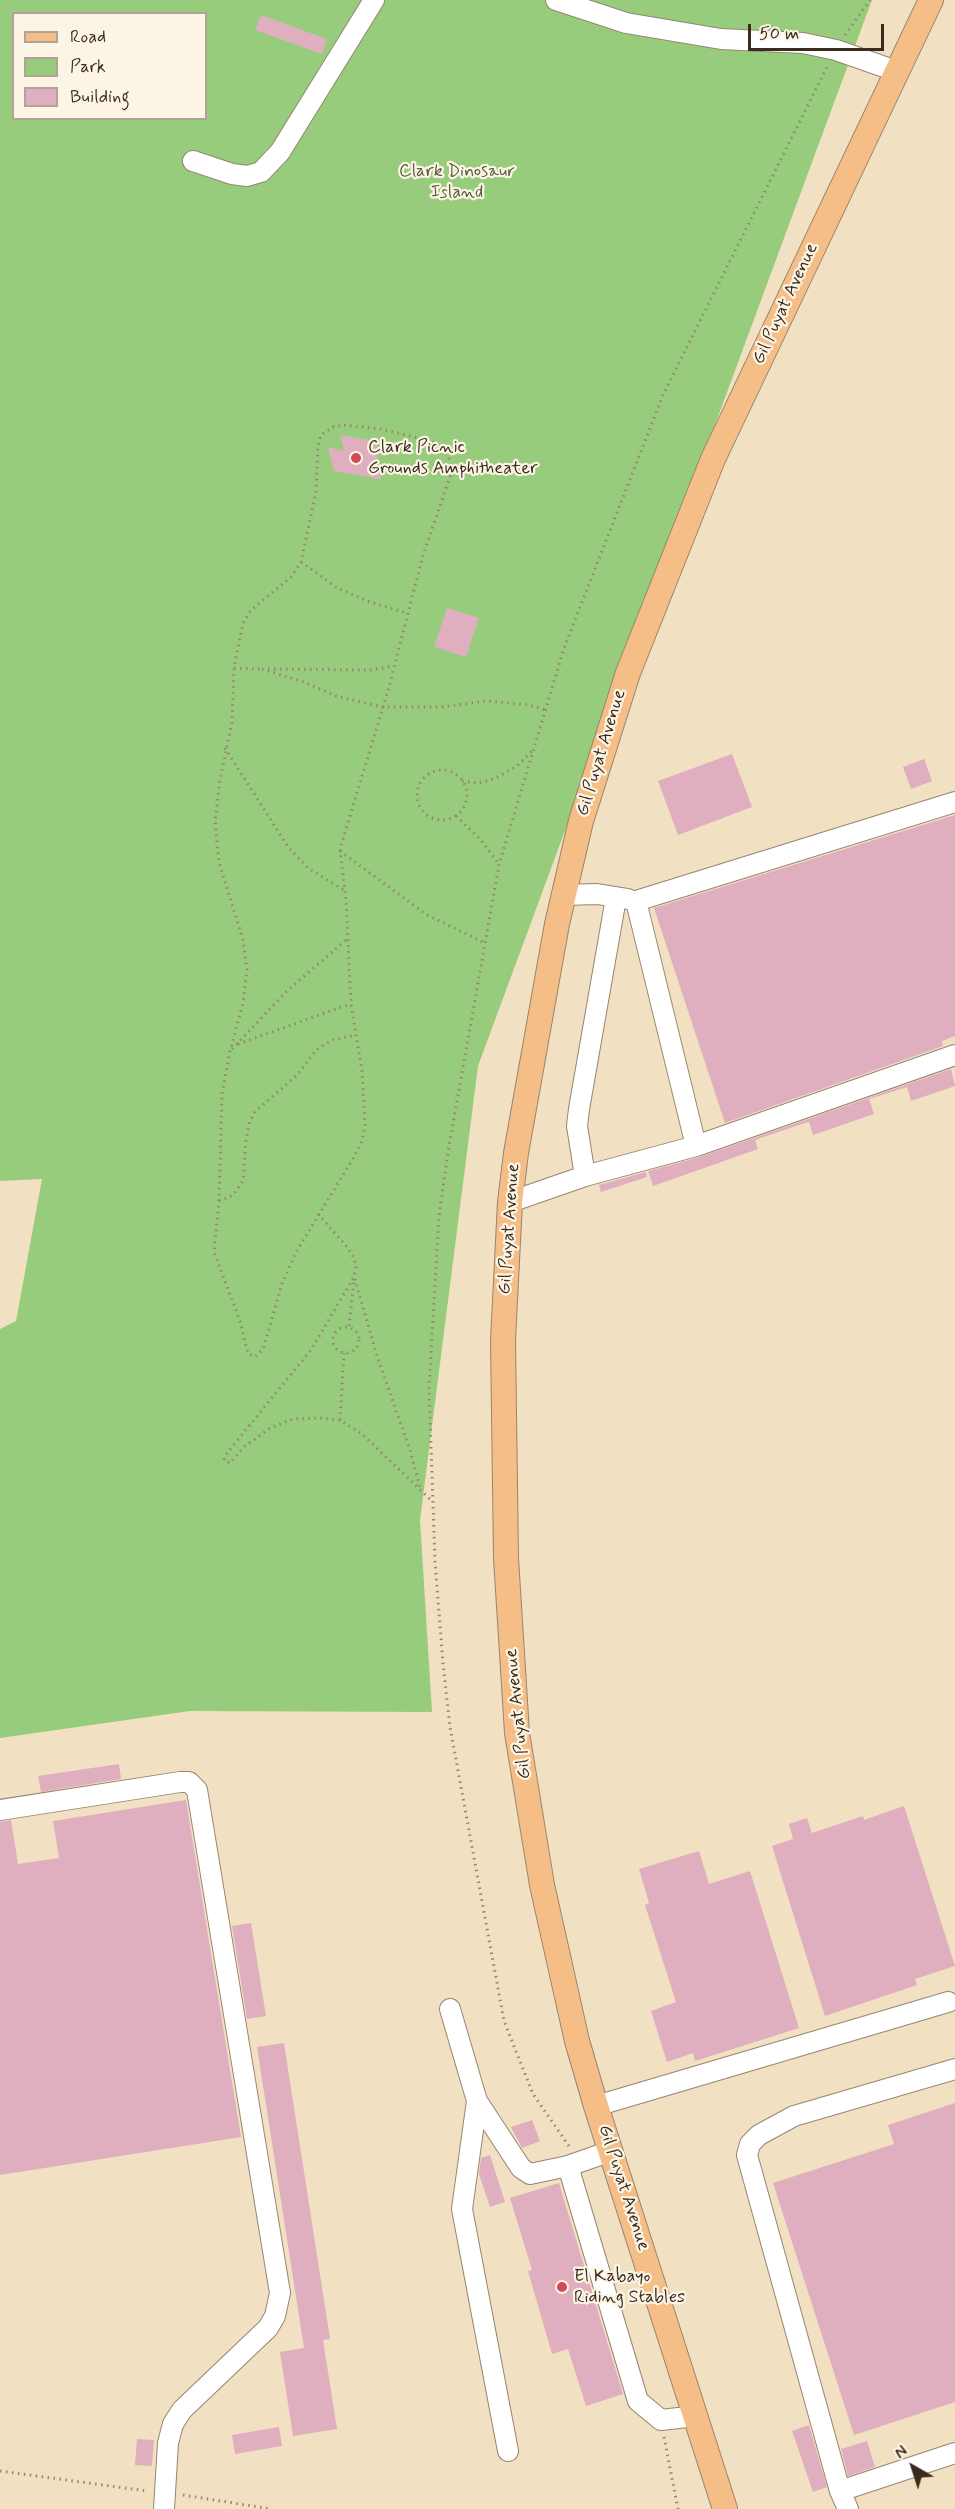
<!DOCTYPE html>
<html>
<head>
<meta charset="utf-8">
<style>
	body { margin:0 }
	#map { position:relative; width:955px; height:2509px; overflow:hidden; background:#f2e0c2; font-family:Mynerve,sans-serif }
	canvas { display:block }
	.legend { position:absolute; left:12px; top:12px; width:195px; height:108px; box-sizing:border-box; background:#fcf5e5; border:2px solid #afa495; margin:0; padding:8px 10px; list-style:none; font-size:18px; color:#3b2a1e }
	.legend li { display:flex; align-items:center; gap:12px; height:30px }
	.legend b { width:30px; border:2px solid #afa495 }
	.north { position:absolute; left:883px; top:2437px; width:60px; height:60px; -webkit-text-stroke:4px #fcf5e5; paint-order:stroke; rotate:321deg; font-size:16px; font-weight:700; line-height:24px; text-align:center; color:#3b2a1e }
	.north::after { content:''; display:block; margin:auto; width:21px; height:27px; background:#3b2a1e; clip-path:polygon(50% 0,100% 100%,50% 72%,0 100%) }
	.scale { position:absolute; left:748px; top:24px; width:136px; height:27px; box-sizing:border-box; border:3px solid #3b2a1e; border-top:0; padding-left:8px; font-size:18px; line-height:21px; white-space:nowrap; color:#3b2a1e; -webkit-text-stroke:4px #fcf5e5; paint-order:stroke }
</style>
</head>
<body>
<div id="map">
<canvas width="955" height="2509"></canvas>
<ul class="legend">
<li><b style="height:8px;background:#f6be87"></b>Road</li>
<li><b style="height:16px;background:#98cc7d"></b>Park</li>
<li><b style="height:16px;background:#dfaebf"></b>Building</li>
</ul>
<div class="north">N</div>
<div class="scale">50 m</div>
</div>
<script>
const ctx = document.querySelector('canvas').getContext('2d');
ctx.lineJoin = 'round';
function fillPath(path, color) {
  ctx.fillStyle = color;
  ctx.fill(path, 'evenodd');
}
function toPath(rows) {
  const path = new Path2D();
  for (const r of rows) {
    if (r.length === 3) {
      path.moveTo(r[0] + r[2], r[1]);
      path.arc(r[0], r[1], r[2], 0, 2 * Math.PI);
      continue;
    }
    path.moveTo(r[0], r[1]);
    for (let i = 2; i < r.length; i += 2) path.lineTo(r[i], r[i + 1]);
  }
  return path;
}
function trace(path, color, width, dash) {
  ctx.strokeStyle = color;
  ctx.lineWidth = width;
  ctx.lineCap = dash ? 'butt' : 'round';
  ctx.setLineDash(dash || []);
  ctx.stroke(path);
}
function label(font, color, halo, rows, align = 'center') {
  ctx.font = font + ' Mynerve,sans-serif';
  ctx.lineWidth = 4.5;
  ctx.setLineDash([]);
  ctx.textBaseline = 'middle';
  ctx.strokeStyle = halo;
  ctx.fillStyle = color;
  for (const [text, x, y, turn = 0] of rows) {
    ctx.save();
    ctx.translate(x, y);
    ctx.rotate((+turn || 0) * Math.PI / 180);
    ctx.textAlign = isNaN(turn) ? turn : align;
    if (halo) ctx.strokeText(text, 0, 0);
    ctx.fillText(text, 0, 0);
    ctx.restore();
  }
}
const green = toPath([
	[0,0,872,0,478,1066,420,1520,432,1712,190,1711,0,1738,0,1329,16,1321,42,1179,0,1181],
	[14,14,206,14,206,118,14,118]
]);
const building = toPath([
	[261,15,327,39,322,54,255,30],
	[340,435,374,441,381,479,334,471,328,447,344,451],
	[447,608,479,618,466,657,434,647],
	[732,754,752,807,678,835,658,781],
	[924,759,932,781,911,789,903,767],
	[955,815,955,1036,942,1041,943,1046,725,1123,654,908],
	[951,1069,955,1086,911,1101,907,1087,869,1099,874,1114,813,1135,809,1122,799,1125,755,1140,758,1149,653,1186,648,1171,700,1157],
	[646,1172,647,1177,601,1192,599,1185],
	[119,1764,121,1779,41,1792,38,1776],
	[186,1800,241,2137,0,2175,0,1822,11,1820,18,1864,59,1858,53,1821],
	[904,1806,955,1966,915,1979,917,1985,825,2016,772,1846,793,1839,789,1824,807,1818,812,1833,863,1816,864,1820],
	[699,1851,709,1884,750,1871,799,2028,695,2061,693,2053,667,2062,651,2011,676,2002,645,1905,649,1903,639,1869],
	[251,1923,266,2016,247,2019,232,1926],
	[284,2043,330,2339,323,2340,337,2429,293,2436,280,2352,304,2348,257,2047],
	[955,2103,955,2402,854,2435,773,2183,894,2144,888,2125],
	[532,2120,540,2141,522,2148,511,2127],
	[490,2155,505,2202,490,2207,479,2174,481,2158],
	[559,2183,623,2394,586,2406,568,2349,552,2354,528,2271,532,2270,510,2198],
	[809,2425,827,2487,813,2492,792,2431],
	[279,2427,282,2446,235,2454,232,2435],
	[137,2439,154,2440,152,2466,135,2465],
	[867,2441,875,2467,848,2476,841,2449]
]);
const path = toPath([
	[845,35,870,0],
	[344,425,381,429,431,441,441,447,449,457,451,474,423,555,389,687,340,849,346,900,351,1004,362,1071,365,1125,362,1141,351,1162,296,1252,282,1284,263,1349,255,1357,249,1354,247,1350,240,1321,214,1252,219,1201,222,1094,230,1051,243,1003,247,969,243,940,219,862,215,822,220,780,232,723,234,668,243,623,251,610,291,577,301,562,316,492,318,445,321,435,333,427,344,425],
	[451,465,501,474],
	[301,562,336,587,367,601,407,613],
	[234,668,262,669],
	[262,669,304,682,336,696,382,707,439,707,487,701,529,705,546,710],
	[268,669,370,670,393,666],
	[225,748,288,847,308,868,345,891],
	[442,795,25],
	[462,781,478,783,494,779,517,766,532,751],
	[456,816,480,839,499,864],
	[340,851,427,915,485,943],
	[238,1044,350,1004],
	[232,1049,287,991,347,939],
	[219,1201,233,1195,243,1181,246,1139,250,1121,255,1112,298,1074,316,1050,332,1040,356,1035],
	[318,1214,348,1248,354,1258,356,1267,354,1277,311,1350,227,1453,224,1460,230,1463,244,1447,270,1428,293,1419,320,1418,340,1420,362,1434,433,1502],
	[355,1279,377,1356,410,1450,420,1487],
	[349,1326,354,1282],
	[346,1340,13],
	[340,1420,344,1353],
	[569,2146,533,2094,504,2021,450,1727,443,1664,435,1561,429,1388,439,1216,449,1146,499,865,564,648,663,395,827,67],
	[664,2437,678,2509],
	[0,2471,147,2491],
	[183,2495,271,2509]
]);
const minor = toPath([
	[556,0,626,23,721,39,803,43,836,50,896,71],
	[193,161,232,174,247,176,261,172,280,152,374,0],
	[564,895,597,894,628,899],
	[696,1146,955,1055],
	[585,1176,577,1126,579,1109,616,898],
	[510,1202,585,1176,696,1146,636,901,955,802],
	[0,1810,180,1782,189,1782,197,1790,280,2293,275,2316,268,2328,182,2410,173,2424,168,2443,164,2509],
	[450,2009,477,2101,521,2168,530,2174,568,2166,611,2151],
	[477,2101,462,2209,508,2451],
	[596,2106,948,2002],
	[568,2166,638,2401,661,2420,696,2416],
	[840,2491,955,2453],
	[848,2509,840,2491,747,2155,750,2144,759,2135,794,2116,955,2069]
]);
const major = toPath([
	[725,2509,596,2106,577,2041,542,1885,517,1733,506,1558,503,1340,510,1202,516,1153,557,924,581,821,628,673,713,459,931,0]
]);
const markers = [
	[356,458,6,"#d1495b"],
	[562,2287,6,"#d1495b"]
];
const parkNames = [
	["Clark Dinosaur",457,172],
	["Island",457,193]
];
const streetNames = [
	["Gil Puyat Avenue",786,304,-65],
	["Gil Puyat Avenue",602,753,-73],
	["Gil Puyat Avenue",510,1229,-86],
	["Gil Puyat Avenue",519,1714,-96],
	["Gil Puyat Avenue",623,2188,72]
];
const poiNames = [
	["Clark Picnic",368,448],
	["Grounds Amphitheater",368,469],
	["El Kabayo",574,2277],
	["Riding Stables",574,2298]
];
fillPath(green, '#98cc7d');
fillPath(building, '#dfaebf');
trace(minor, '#968570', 22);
trace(major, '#968570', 26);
trace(path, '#968570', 3, [1.5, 4.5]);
trace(minor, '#fff', 20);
trace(major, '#f6be87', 24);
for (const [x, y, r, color] of markers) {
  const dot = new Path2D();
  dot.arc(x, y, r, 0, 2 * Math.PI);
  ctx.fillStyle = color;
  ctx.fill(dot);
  trace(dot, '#fcf5e5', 2);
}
label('18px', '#575b3a', '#fcf5e5', parkNames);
label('18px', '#3b2a1e', '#fcf5e5', streetNames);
label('18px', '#3b2a1e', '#fcf5e5', poiNames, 'left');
</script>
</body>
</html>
